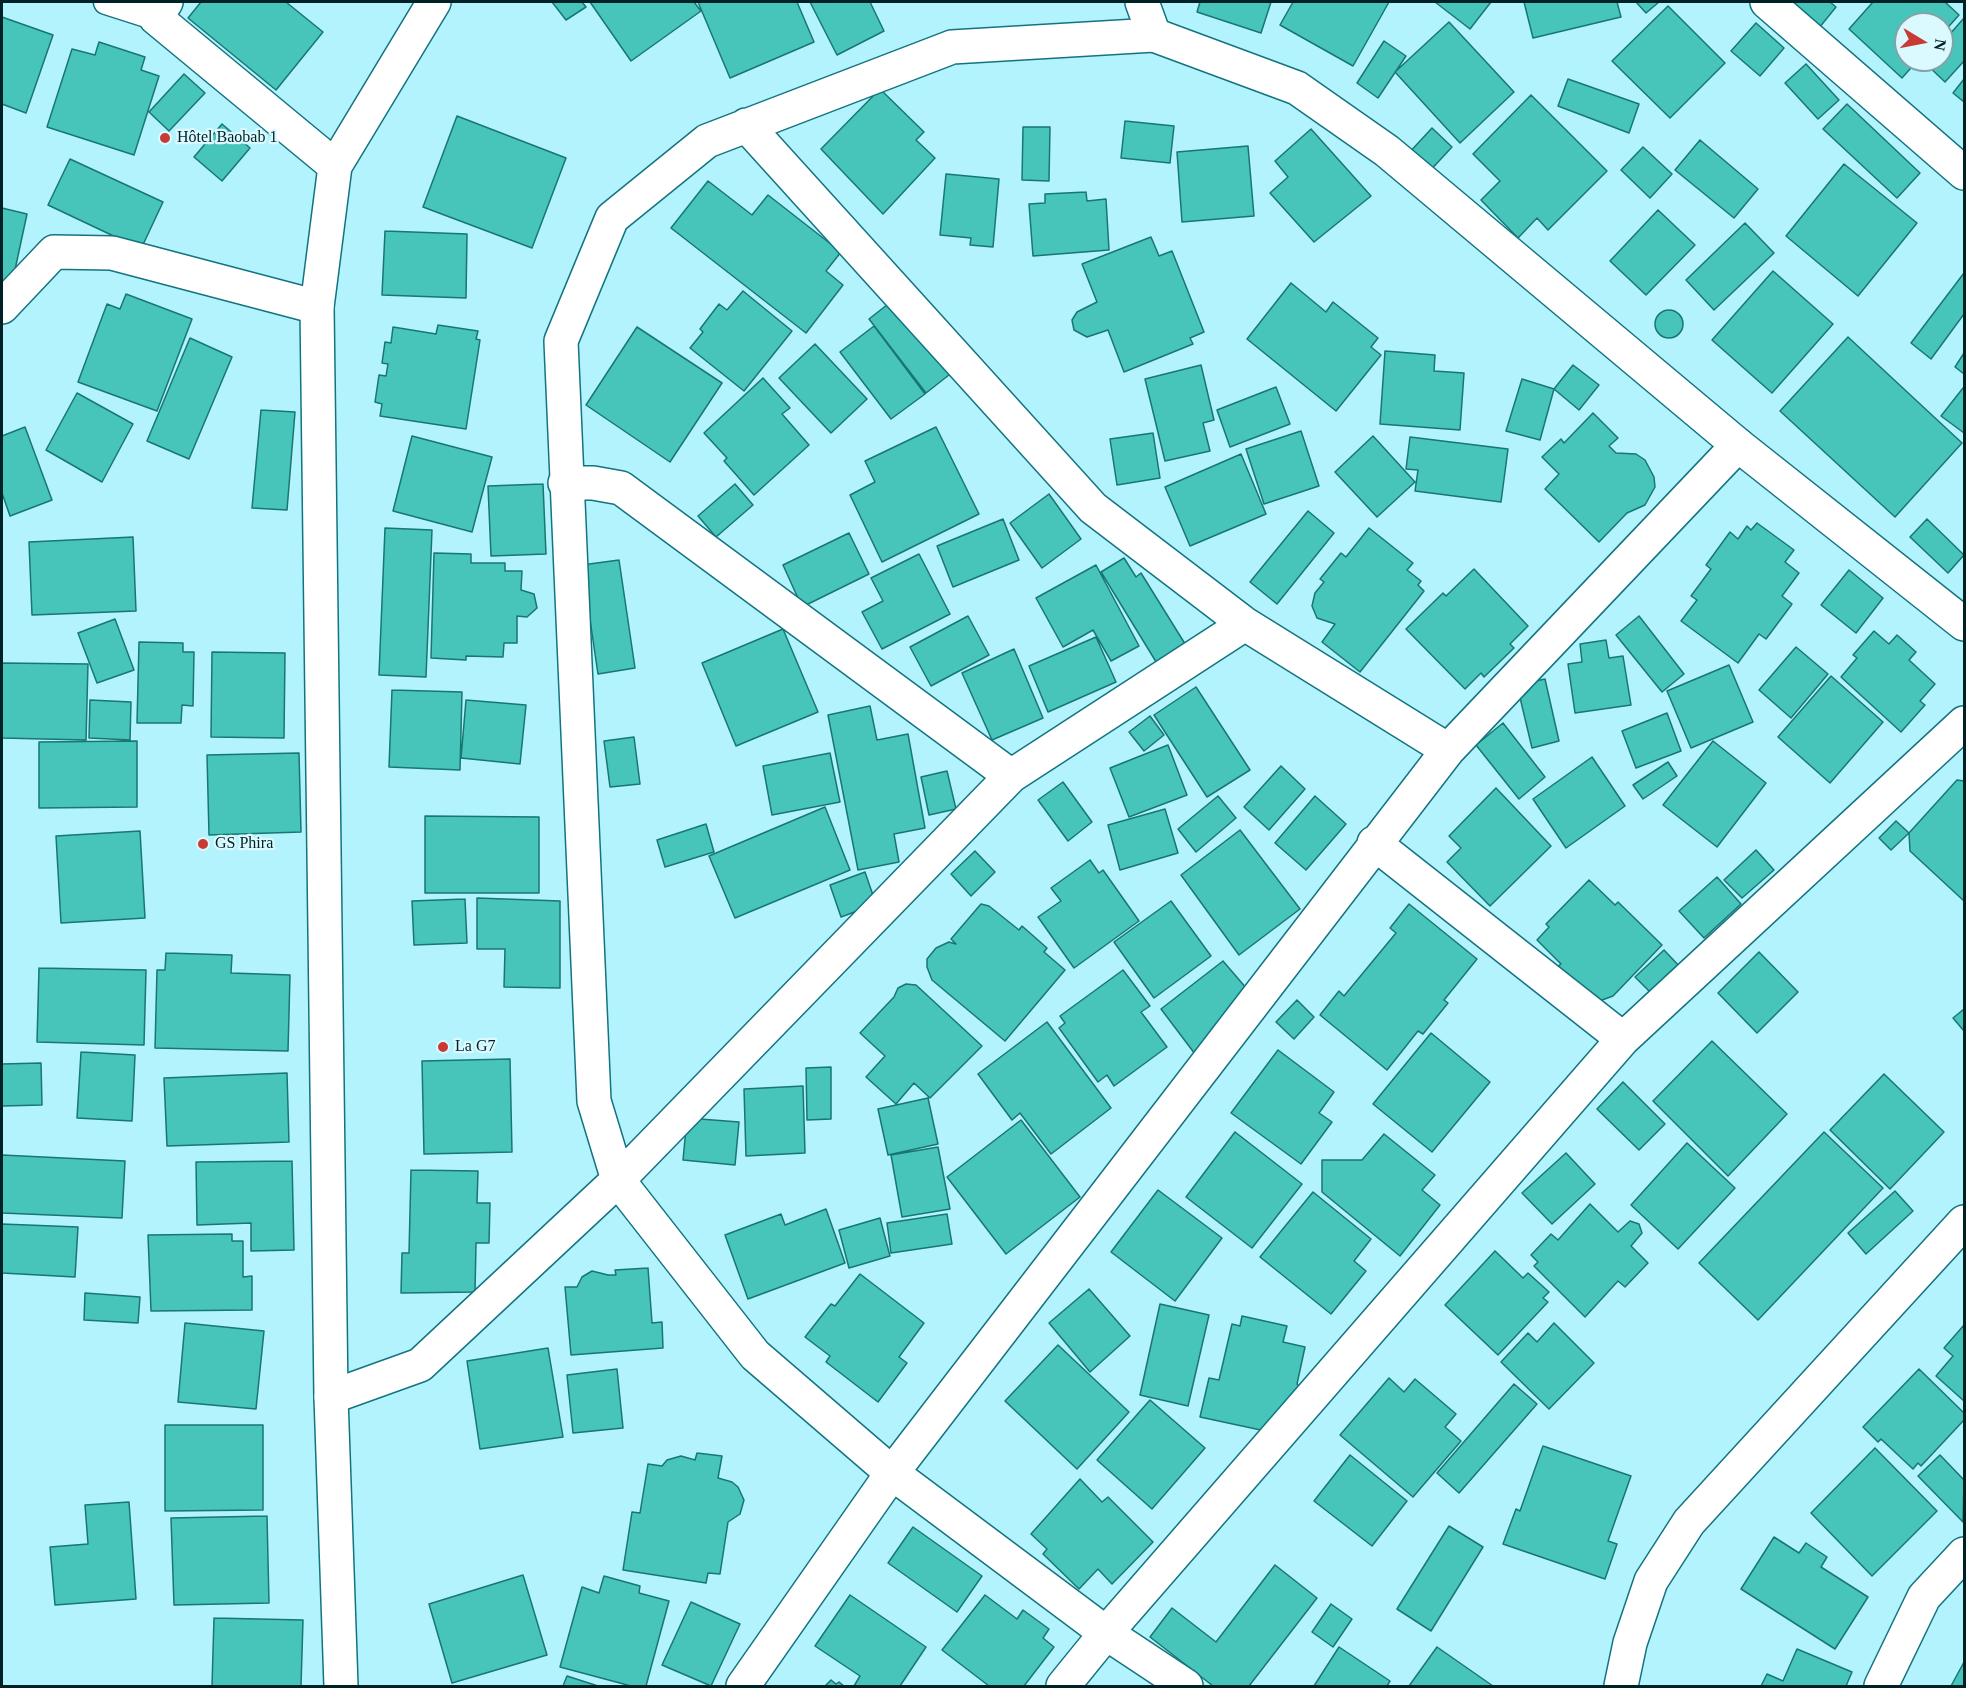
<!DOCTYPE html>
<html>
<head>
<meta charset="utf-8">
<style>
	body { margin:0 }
	#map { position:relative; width:1966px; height:1688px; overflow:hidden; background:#b2f3fd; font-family:Georgia,serif }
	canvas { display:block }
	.frame { position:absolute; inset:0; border:3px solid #002125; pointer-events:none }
	.north { position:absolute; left:1894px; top:12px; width:60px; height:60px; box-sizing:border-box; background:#dafaff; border:2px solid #83a3a8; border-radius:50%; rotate:100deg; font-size:16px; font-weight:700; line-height:24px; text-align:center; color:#002125 }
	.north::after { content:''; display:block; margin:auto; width:21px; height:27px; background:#c83a33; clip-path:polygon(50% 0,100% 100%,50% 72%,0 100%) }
</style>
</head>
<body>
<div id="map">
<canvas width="1966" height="1688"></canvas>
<div class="frame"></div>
<div class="north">N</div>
</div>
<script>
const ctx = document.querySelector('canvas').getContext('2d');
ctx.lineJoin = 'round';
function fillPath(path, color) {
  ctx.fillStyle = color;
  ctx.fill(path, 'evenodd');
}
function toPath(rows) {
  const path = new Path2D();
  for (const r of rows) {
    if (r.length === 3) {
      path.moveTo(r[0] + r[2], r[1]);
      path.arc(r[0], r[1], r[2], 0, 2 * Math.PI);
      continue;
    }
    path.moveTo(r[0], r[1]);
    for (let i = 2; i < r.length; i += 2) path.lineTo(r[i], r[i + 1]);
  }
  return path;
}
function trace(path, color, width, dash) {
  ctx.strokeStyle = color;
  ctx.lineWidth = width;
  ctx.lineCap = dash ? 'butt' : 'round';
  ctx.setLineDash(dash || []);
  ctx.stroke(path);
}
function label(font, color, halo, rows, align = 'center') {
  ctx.font = font + ' Georgia,serif';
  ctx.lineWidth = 4.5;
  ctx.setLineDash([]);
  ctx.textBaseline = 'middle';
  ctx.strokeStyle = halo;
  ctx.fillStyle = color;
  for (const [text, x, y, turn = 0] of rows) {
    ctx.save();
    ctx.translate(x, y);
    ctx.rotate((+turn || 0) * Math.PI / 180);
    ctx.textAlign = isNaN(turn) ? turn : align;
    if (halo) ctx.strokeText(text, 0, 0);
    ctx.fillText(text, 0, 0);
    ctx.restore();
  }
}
const building = toPath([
	[201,2,286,2,323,32,276,90,188,18,201,2],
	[552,2,582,2,586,7,566,20,552,2],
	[590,2,694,2,701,11,631,61,590,2],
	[698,2,797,2,814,42,730,78,698,2],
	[810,2,870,2,884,31,837,55,810,2],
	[1200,2,1271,2,1261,33,1197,12,1200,2],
	[1293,2,1389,2,1353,66,1280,25,1293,2],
	[1435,2,1491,2,1470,29,1435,2],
	[1524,2,1617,2,1621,17,1533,38,1524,2],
	[1636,2,1659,2,1646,13,1636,2],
	[1791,2,1830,2,1836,7,1819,28,1791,2],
	[1873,2,1945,2,1959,15,1942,34,1942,24,1906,24,1906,60,1918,60,1902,78,1849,29,1873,2],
	[1668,6,1725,63,1670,118,1612,61,1668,6],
	[2,17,53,35,26,113,2,104,2,17],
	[1964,18,1964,61,1945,82,1924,62,1926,60,1942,60,1942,43,1964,18],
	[1449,22,1514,92,1460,143,1395,72,1449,22],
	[1756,23,1784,48,1760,76,1731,51,1756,23],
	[1384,41,1406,56,1378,98,1357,83,1384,41],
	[99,42,145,57,141,70,159,76,134,155,47,127,72,49,95,55,99,42],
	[1806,64,1839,100,1818,119,1785,83,1806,64],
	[184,74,205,93,169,131,149,112,184,74],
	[1568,79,1639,104,1629,133,1558,106,1568,79],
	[1964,79,1964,102,1953,93,1964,79],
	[880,89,924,132,916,140,935,158,883,214,821,149,880,89],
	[1531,95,1607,171,1548,230,1537,218,1518,238,1481,200,1500,181,1473,154,1531,95],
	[1847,104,1920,173,1897,198,1823,129,1847,104],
	[457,116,566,158,532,248,423,207,457,116],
	[1125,121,1174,126,1170,163,1121,158,1125,121],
	[222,124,250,148,222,181,194,157,222,124],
	[1023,127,1050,127,1049,181,1022,180,1023,127],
	[1432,128,1452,147,1427,174,1407,155,1432,128],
	[1311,129,1371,196,1314,242,1270,193,1288,177,1275,161,1311,129],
	[1700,140,1758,189,1734,218,1675,170,1700,140],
	[1248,146,1254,216,1182,222,1177,152,1248,146],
	[1643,147,1672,174,1650,198,1621,170,1643,147],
	[70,159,163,202,141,249,48,205,70,159],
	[1844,164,1917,223,1858,296,1786,236,1844,164],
	[946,174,999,179,993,247,970,245,971,238,940,235,946,174],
	[708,181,752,215,768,195,841,252,826,271,843,285,806,333,671,228,708,181],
	[1086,192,1087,201,1106,199,1109,250,1033,256,1029,204,1045,203,1045,194,1086,192],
	[2,208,27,214,10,293,2,291,2,208],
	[1658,210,1695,245,1646,295,1610,261,1658,210],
	[1745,223,1774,253,1714,310,1686,280,1745,223],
	[385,231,467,234,466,298,382,295,385,231],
	[1151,237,1159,256,1172,251,1204,332,1190,338,1193,344,1124,372,1108,330,1087,337,1074,330,1072,320,1077,312,1097,302,1082,264,1151,237],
	[1773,271,1833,324,1772,393,1712,340,1773,271],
	[1964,273,1964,314,1931,359,1911,343,1964,273],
	[1291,283,1326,312,1333,302,1378,338,1371,347,1381,355,1336,411,1247,339,1291,283],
	[743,291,792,331,744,391,690,348,703,332,700,329,719,304,727,310,743,291],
	[126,294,192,319,157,411,78,382,107,304,120,309,126,294],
	[897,297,954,371,926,393,869,319,897,297],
	[1669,324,14],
	[438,325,478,331,476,339,480,340,466,429,380,416,382,404,375,402,379,375,386,376,388,364,382,363,385,342,391,343,393,327,436,334,438,325],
	[874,326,925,394,891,419,840,352,874,326],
	[637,327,722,383,670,462,586,405,637,327],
	[1848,337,1962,443,1895,517,1780,411,1848,337],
	[190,338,232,357,189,459,147,441,190,338],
	[815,344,867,399,831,433,779,378,815,344],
	[1385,351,1435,355,1434,371,1464,373,1460,430,1380,424,1385,351],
	[1964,353,1964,374,1955,367,1964,353],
	[1201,365,1214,420,1203,423,1210,451,1165,461,1145,379,1201,365],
	[1573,365,1599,385,1579,410,1554,389,1573,365],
	[763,378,790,408,782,414,809,445,754,495,724,461,727,458,704,433,763,378],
	[1522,379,1554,389,1540,440,1506,431,1522,379],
	[1276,387,1290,424,1230,447,1217,410,1276,387],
	[1963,388,1964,389,1964,433,1941,416,1963,388],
	[77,393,133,424,102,482,46,450,77,393],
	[261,410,295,412,287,510,252,508,261,410],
	[1593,413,1618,438,1609,446,1616,453,1636,454,1645,460,1654,477,1655,487,1645,505,1627,513,1599,542,1545,489,1559,474,1542,457,1561,439,1564,443,1593,413],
	[25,427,52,500,10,516,2,493,2,436,25,427],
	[936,427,979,514,882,562,850,495,875,482,865,461,936,427],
	[1301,431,1319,486,1264,504,1246,449,1301,431],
	[1153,433,1160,478,1117,485,1110,439,1153,433],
	[412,436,492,457,472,532,393,511,412,436],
	[1373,436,1415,482,1377,517,1335,472,1373,436],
	[1410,437,1508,449,1501,502,1415,491,1418,470,1406,469,1410,437],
	[1241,454,1266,514,1190,546,1165,487,1241,454],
	[543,484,546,554,491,556,488,486,543,484],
	[735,484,753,505,716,537,698,516,735,484],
	[1049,494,1081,539,1042,568,1010,523,1049,494],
	[1308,511,1334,533,1277,604,1250,582,1308,511],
	[1003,519,1019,560,953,587,937,546,1003,519],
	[1927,519,1964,555,1948,573,1910,537,1927,519],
	[1757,523,1794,550,1785,562,1799,573,1782,596,1792,604,1766,639,1759,634,1738,663,1681,621,1697,600,1691,596,1711,569,1706,565,1730,532,1738,539,1747,526,1751,530,1757,523],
	[385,528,432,530,426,677,379,675,385,528],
	[1369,528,1413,563,1407,570,1421,581,1418,585,1424,591,1360,672,1322,642,1335,624,1317,618,1312,606,1315,593,1324,582,1320,579,1341,553,1346,557,1369,528],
	[849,533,869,574,802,607,783,565,849,533],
	[133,537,136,611,32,615,29,542,133,537],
	[434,553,471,554,471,563,505,563,505,571,522,571,521,590,534,594,537,608,527,617,517,616,517,643,504,643,503,657,466,656,466,660,431,658,434,553],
	[919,554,950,614,882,649,862,612,883,601,871,578,919,554],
	[1124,558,1136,577,1141,573,1187,647,1158,665,1101,572,1124,558],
	[619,560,635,668,598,674,582,565,619,560],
	[1096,565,1139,646,1111,661,1093,630,1063,647,1036,598,1096,565],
	[1474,569,1528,626,1510,644,1514,648,1484,677,1481,673,1465,689,1406,629,1443,593,1446,596,1474,569],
	[1849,570,1883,598,1856,633,1821,605,1849,570],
	[968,616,989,655,931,686,910,647,968,616],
	[1639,616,1684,674,1662,692,1616,635,1639,616],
	[115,619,134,670,97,683,78,633,115,619],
	[783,629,818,712,736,746,702,663,783,629],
	[1874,631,1889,644,1897,635,1916,652,1909,660,1935,684,1920,701,1925,705,1901,732,1841,677,1857,658,1853,655,1874,631],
	[1096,637,1116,682,1048,712,1029,666,1096,637],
	[1606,640,1609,658,1623,656,1631,705,1575,713,1568,664,1582,662,1580,644,1606,640],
	[139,642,183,643,183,652,194,652,193,706,182,705,181,723,137,723,139,642],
	[1796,647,1828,674,1791,718,1759,690,1796,647],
	[1014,649,1043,718,992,740,962,673,1014,649],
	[212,652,285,653,284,738,211,737,212,652],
	[2,663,88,664,86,740,2,738,2,663],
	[1729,665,1753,722,1691,748,1667,691,1729,665],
	[1831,676,1883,722,1830,783,1778,737,1831,676],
	[1545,679,1559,741,1532,748,1517,685,1545,679],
	[1196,687,1250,770,1207,797,1154,715,1196,687],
	[392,690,462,692,460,770,389,767,392,690],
	[90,700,131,702,130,740,89,738,90,700],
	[466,700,526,705,520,764,461,758,466,700],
	[870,706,877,740,908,734,925,828,894,834,899,862,858,870,828,715,870,706],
	[1667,713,1681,751,1636,768,1622,731,1667,713],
	[1150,716,1164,735,1144,751,1129,732,1150,716],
	[1503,723,1545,777,1519,799,1476,745,1503,723],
	[634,737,640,784,610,787,604,741,634,737],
	[137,741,137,807,39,808,39,742,137,741],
	[1713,741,1766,783,1717,847,1663,805,1713,741],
	[1168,745,1187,795,1129,817,1110,768,1168,745],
	[299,753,301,832,209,835,207,755,299,753],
	[830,753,840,802,772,815,763,766,830,753],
	[1592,757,1625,806,1566,848,1533,799,1592,757],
	[1668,762,1677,776,1643,799,1633,785,1668,762],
	[1281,766,1305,789,1269,830,1244,807,1281,766],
	[947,771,956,809,929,815,921,777,947,771],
	[1957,780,1964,781,1964,901,1910,851,1909,833,1957,780],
	[1063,782,1092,822,1068,841,1038,800,1063,782],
	[1496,788,1551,846,1490,906,1447,862,1461,848,1449,836,1496,788],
	[1218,796,1236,818,1196,852,1178,829,1218,796],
	[1315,796,1346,824,1306,870,1275,843,1315,796],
	[825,807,850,870,735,918,709,856,825,807],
	[1165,809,1178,853,1120,870,1108,825,1165,809],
	[425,816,539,817,539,893,425,893,425,816],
	[1896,821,1909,833,1891,850,1879,838,1896,821],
	[706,824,714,852,665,867,657,840,706,824],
	[1240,830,1300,909,1239,955,1181,875,1240,830],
	[140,831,145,918,61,923,56,836,140,831],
	[1756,850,1774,870,1742,898,1724,880,1756,850],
	[975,851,995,872,971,896,951,874,975,851],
	[1090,860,1099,873,1103,870,1139,921,1074,968,1038,917,1061,901,1051,888,1090,860],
	[865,872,876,904,841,917,830,885,865,872],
	[1717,877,1741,904,1704,938,1679,911,1717,877],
	[1589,880,1615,905,1618,902,1662,945,1613,996,1594,1003,1557,967,1561,964,1537,940,1549,927,1546,924,1589,880],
	[477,898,560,901,560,988,504,987,505,949,477,949,477,898],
	[465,899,467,943,414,945,412,901,465,899],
	[1171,901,1211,956,1154,998,1114,942,1171,901],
	[981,904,989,906,1019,930,1022,926,1047,948,1044,952,1065,970,1005,1041,932,980,927,967,927,959,936,948,949,942,956,944,951,939,981,904],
	[1409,904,1477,959,1444,1000,1448,1003,1423,1034,1418,1031,1387,1070,1320,1015,1339,991,1344,996,1396,933,1390,928,1409,904],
	[1664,950,1681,968,1653,995,1635,977,1664,950],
	[1759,952,1798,992,1757,1033,1718,993,1759,952],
	[166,953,232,955,231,973,290,975,288,1051,155,1048,157,970,165,970,166,953],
	[1223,961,1247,989,1195,1054,1161,1009,1223,961],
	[39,968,146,970,144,1045,37,1042,39,968],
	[1123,970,1150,1006,1141,1012,1167,1047,1114,1086,1107,1075,1098,1082,1059,1028,1065,1023,1060,1016,1123,970],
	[906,984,916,985,982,1046,930,1098,914,1083,896,1104,866,1077,885,1056,860,1033,894,997,898,988,906,984],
	[1297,1000,1314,1017,1294,1039,1276,1022,1297,1000],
	[1964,1009,1964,1031,1953,1018,1964,1009],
	[1047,1022,1111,1108,1051,1154,1020,1113,1012,1120,978,1074,1047,1022],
	[1431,1033,1490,1082,1432,1152,1373,1104,1431,1033],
	[1712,1041,1787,1114,1728,1176,1653,1101,1712,1041],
	[1278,1050,1334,1092,1319,1113,1332,1122,1301,1164,1231,1113,1278,1050],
	[81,1052,135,1055,132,1121,77,1118,81,1052],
	[510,1059,512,1152,424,1154,422,1061,510,1059],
	[41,1063,42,1105,2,1106,2,1064,41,1063],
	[831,1067,831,1119,807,1120,806,1068,831,1067],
	[287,1073,289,1142,167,1146,164,1078,287,1073],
	[1884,1074,1944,1132,1890,1189,1830,1130,1884,1074],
	[1623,1082,1665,1124,1639,1150,1597,1109,1623,1082],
	[803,1086,805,1153,746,1156,744,1089,803,1086],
	[928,1098,938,1144,888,1155,878,1109,928,1098],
	[687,1118,739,1122,735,1165,683,1160,687,1118],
	[1021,1120,1080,1197,1006,1254,947,1177,1021,1120],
	[1235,1132,1302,1184,1252,1248,1186,1197,1235,1132],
	[1824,1132,1883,1188,1758,1320,1699,1263,1824,1132],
	[1384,1134,1435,1175,1422,1190,1440,1205,1400,1256,1322,1192,1322,1160,1362,1160,1384,1134],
	[1687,1143,1735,1188,1678,1249,1631,1205,1687,1143],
	[938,1147,950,1209,902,1217,891,1155,938,1147],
	[1566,1153,1595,1184,1552,1224,1522,1193,1566,1153],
	[2,1155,125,1161,122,1218,2,1213,2,1155],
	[292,1161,294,1250,251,1251,251,1223,197,1225,196,1162,292,1161],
	[411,1170,478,1171,477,1203,490,1203,489,1243,476,1243,475,1292,401,1293,402,1253,409,1253,411,1170],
	[1158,1190,1222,1238,1175,1301,1111,1252,1158,1190],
	[1895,1191,1913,1211,1866,1254,1848,1233,1895,1191],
	[1313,1192,1371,1239,1354,1261,1366,1271,1331,1314,1260,1257,1313,1192],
	[1590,1204,1618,1232,1630,1221,1639,1224,1642,1233,1631,1246,1648,1263,1625,1287,1618,1281,1585,1317,1534,1266,1538,1262,1531,1255,1551,1234,1558,1240,1590,1204],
	[826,1209,845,1263,748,1299,725,1235,781,1214,785,1225,826,1209],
	[947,1214,952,1244,891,1253,887,1223,947,1214],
	[880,1218,890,1256,849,1268,839,1230,880,1218],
	[2,1224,78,1227,75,1277,2,1273,2,1224],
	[232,1234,232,1241,243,1241,243,1277,252,1276,252,1310,151,1311,148,1235,232,1234],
	[1495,1251,1523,1278,1528,1273,1549,1292,1543,1298,1548,1302,1498,1355,1445,1305,1495,1251],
	[648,1268,652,1323,662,1322,663,1348,571,1355,565,1287,577,1287,582,1277,592,1271,608,1275,616,1275,615,1270,648,1268],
	[860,1274,924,1323,899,1357,907,1363,878,1402,826,1362,830,1356,805,1337,831,1304,835,1306,860,1274],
	[1089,1289,1130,1336,1090,1372,1049,1323,1089,1289],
	[85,1293,140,1297,138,1323,84,1320,85,1293],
	[1160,1304,1209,1315,1188,1406,1140,1395,1160,1304],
	[1242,1316,1287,1326,1283,1342,1305,1347,1297,1384,1303,1390,1270,1432,1200,1417,1209,1378,1219,1380,1232,1324,1240,1326,1242,1316],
	[185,1323,264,1331,256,1409,178,1402,185,1323],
	[1554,1323,1594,1363,1549,1409,1501,1362,1528,1333,1537,1342,1554,1323],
	[1964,1325,1964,1401,1936,1376,1953,1356,1944,1348,1964,1325],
	[1058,1345,1129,1412,1077,1469,1005,1401,1058,1345],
	[548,1348,563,1437,480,1449,467,1361,548,1348],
	[617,1369,623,1428,573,1433,567,1375,617,1369],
	[1919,1369,1964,1413,1964,1420,1921,1466,1918,1463,1913,1469,1881,1439,1878,1442,1863,1427,1919,1369],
	[1389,1378,1404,1392,1415,1379,1456,1414,1445,1427,1461,1441,1413,1497,1340,1435,1389,1378],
	[1514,1384,1537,1404,1459,1493,1437,1473,1514,1384],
	[1150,1400,1205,1448,1152,1509,1097,1460,1150,1400],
	[165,1425,263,1425,263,1510,165,1511,165,1425],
	[1543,1446,1631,1476,1608,1541,1617,1544,1605,1579,1503,1544,1516,1509,1520,1511,1543,1446],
	[1875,1448,1937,1511,1872,1576,1811,1513,1875,1448],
	[697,1453,722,1456,718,1478,732,1482,738,1487,744,1500,740,1514,728,1522,720,1574,708,1573,706,1583,623,1570,632,1512,640,1513,648,1464,662,1466,667,1460,681,1456,695,1460,697,1453],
	[1350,1455,1407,1501,1372,1546,1314,1501,1350,1455],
	[1940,1455,1964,1480,1963,1522,1918,1476,1940,1455],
	[1080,1479,1102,1502,1108,1497,1153,1542,1112,1584,1098,1569,1079,1589,1043,1554,1047,1549,1031,1534,1080,1479],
	[129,1502,136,1599,55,1605,50,1547,88,1544,85,1505,129,1502],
	[267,1516,269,1603,174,1605,171,1518,267,1516],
	[1449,1526,1483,1547,1431,1631,1397,1609,1449,1526],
	[913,1527,982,1576,957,1612,888,1563,913,1527],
	[1774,1537,1799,1553,1806,1543,1827,1557,1821,1567,1868,1597,1835,1649,1741,1589,1774,1537],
	[1275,1565,1317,1598,1249,1686,1213,1686,1150,1637,1172,1608,1216,1642,1275,1565],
	[523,1575,547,1655,452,1683,429,1604,523,1575],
	[604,1576,640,1586,639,1593,669,1601,646,1686,631,1686,560,1667,582,1587,599,1593,604,1576],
	[850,1595,926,1647,900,1686,854,1686,860,1676,815,1646,850,1595],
	[985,1595,1017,1619,1023,1610,1049,1629,1043,1638,1054,1647,1024,1686,989,1686,942,1650,985,1595],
	[691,1602,740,1624,711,1686,662,1665,691,1602],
	[1331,1604,1352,1619,1333,1647,1312,1632,1331,1604],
	[214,1618,303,1620,301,1686,212,1686,214,1618],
	[1339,1647,1390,1681,1387,1686,1314,1686,1339,1647],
	[1437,1647,1493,1686,1409,1686,1437,1647],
	[1797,1649,1852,1672,1846,1686,1761,1686,1767,1674,1783,1681,1797,1649],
	[1964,1662,1964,1686,1951,1686,1964,1662],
	[567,1676,598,1686,563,1686,567,1676],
	[831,1680,836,1684,839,1682,844,1686,825,1686,831,1680]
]);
const lane = toPath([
	[106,2,156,18]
]);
const street = toPath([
	[166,2,156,18,335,166],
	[1767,2,1964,173],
	[1154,35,952,47,707,141,612,218,561,341,594,1101,618,1180,755,1355,892,1473,1106,1633,1186,1686],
	[746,125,1093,508,1245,624,1448,750],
	[2,307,54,252,112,253,317,307],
	[565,483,593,483,621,488,1011,776],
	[1374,843,1623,1039],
	[331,1397,420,1365,618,1180,1011,776,1245,624],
	[743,1686,892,1473,1448,750,1738,445],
	[1063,1686,1106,1633,1623,1039,1964,723],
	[1881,1686,1924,1597,1964,1554]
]);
const secondary = toPath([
	[1142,2,1154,35,1297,88,1387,151,1738,445,1964,624],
	[341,1686,331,1397,317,307,335,166,434,2],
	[1621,1686,1630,1643,1651,1581,1689,1522,1964,1222]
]);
const markers = [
	[165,138,6,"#c83a33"],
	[203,844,6,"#c83a33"],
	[443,1047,6,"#c83a33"]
];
const poiNames = [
	["Hôtel Baobab 1",177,138],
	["GS Phira",215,844],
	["La G7",455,1047]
];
fillPath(building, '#47c5ba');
trace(building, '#187770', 1.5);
trace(lane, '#13747f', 27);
trace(street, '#13747f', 36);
trace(secondary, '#13747f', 36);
trace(lane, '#fff', 24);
trace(street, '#fff', 33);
trace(secondary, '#fff', 33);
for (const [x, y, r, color] of markers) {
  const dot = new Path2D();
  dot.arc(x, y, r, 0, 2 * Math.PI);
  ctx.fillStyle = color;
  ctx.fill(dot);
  trace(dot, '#dafaff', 2);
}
label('16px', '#002125', '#dafaff', poiNames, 'left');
</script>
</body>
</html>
